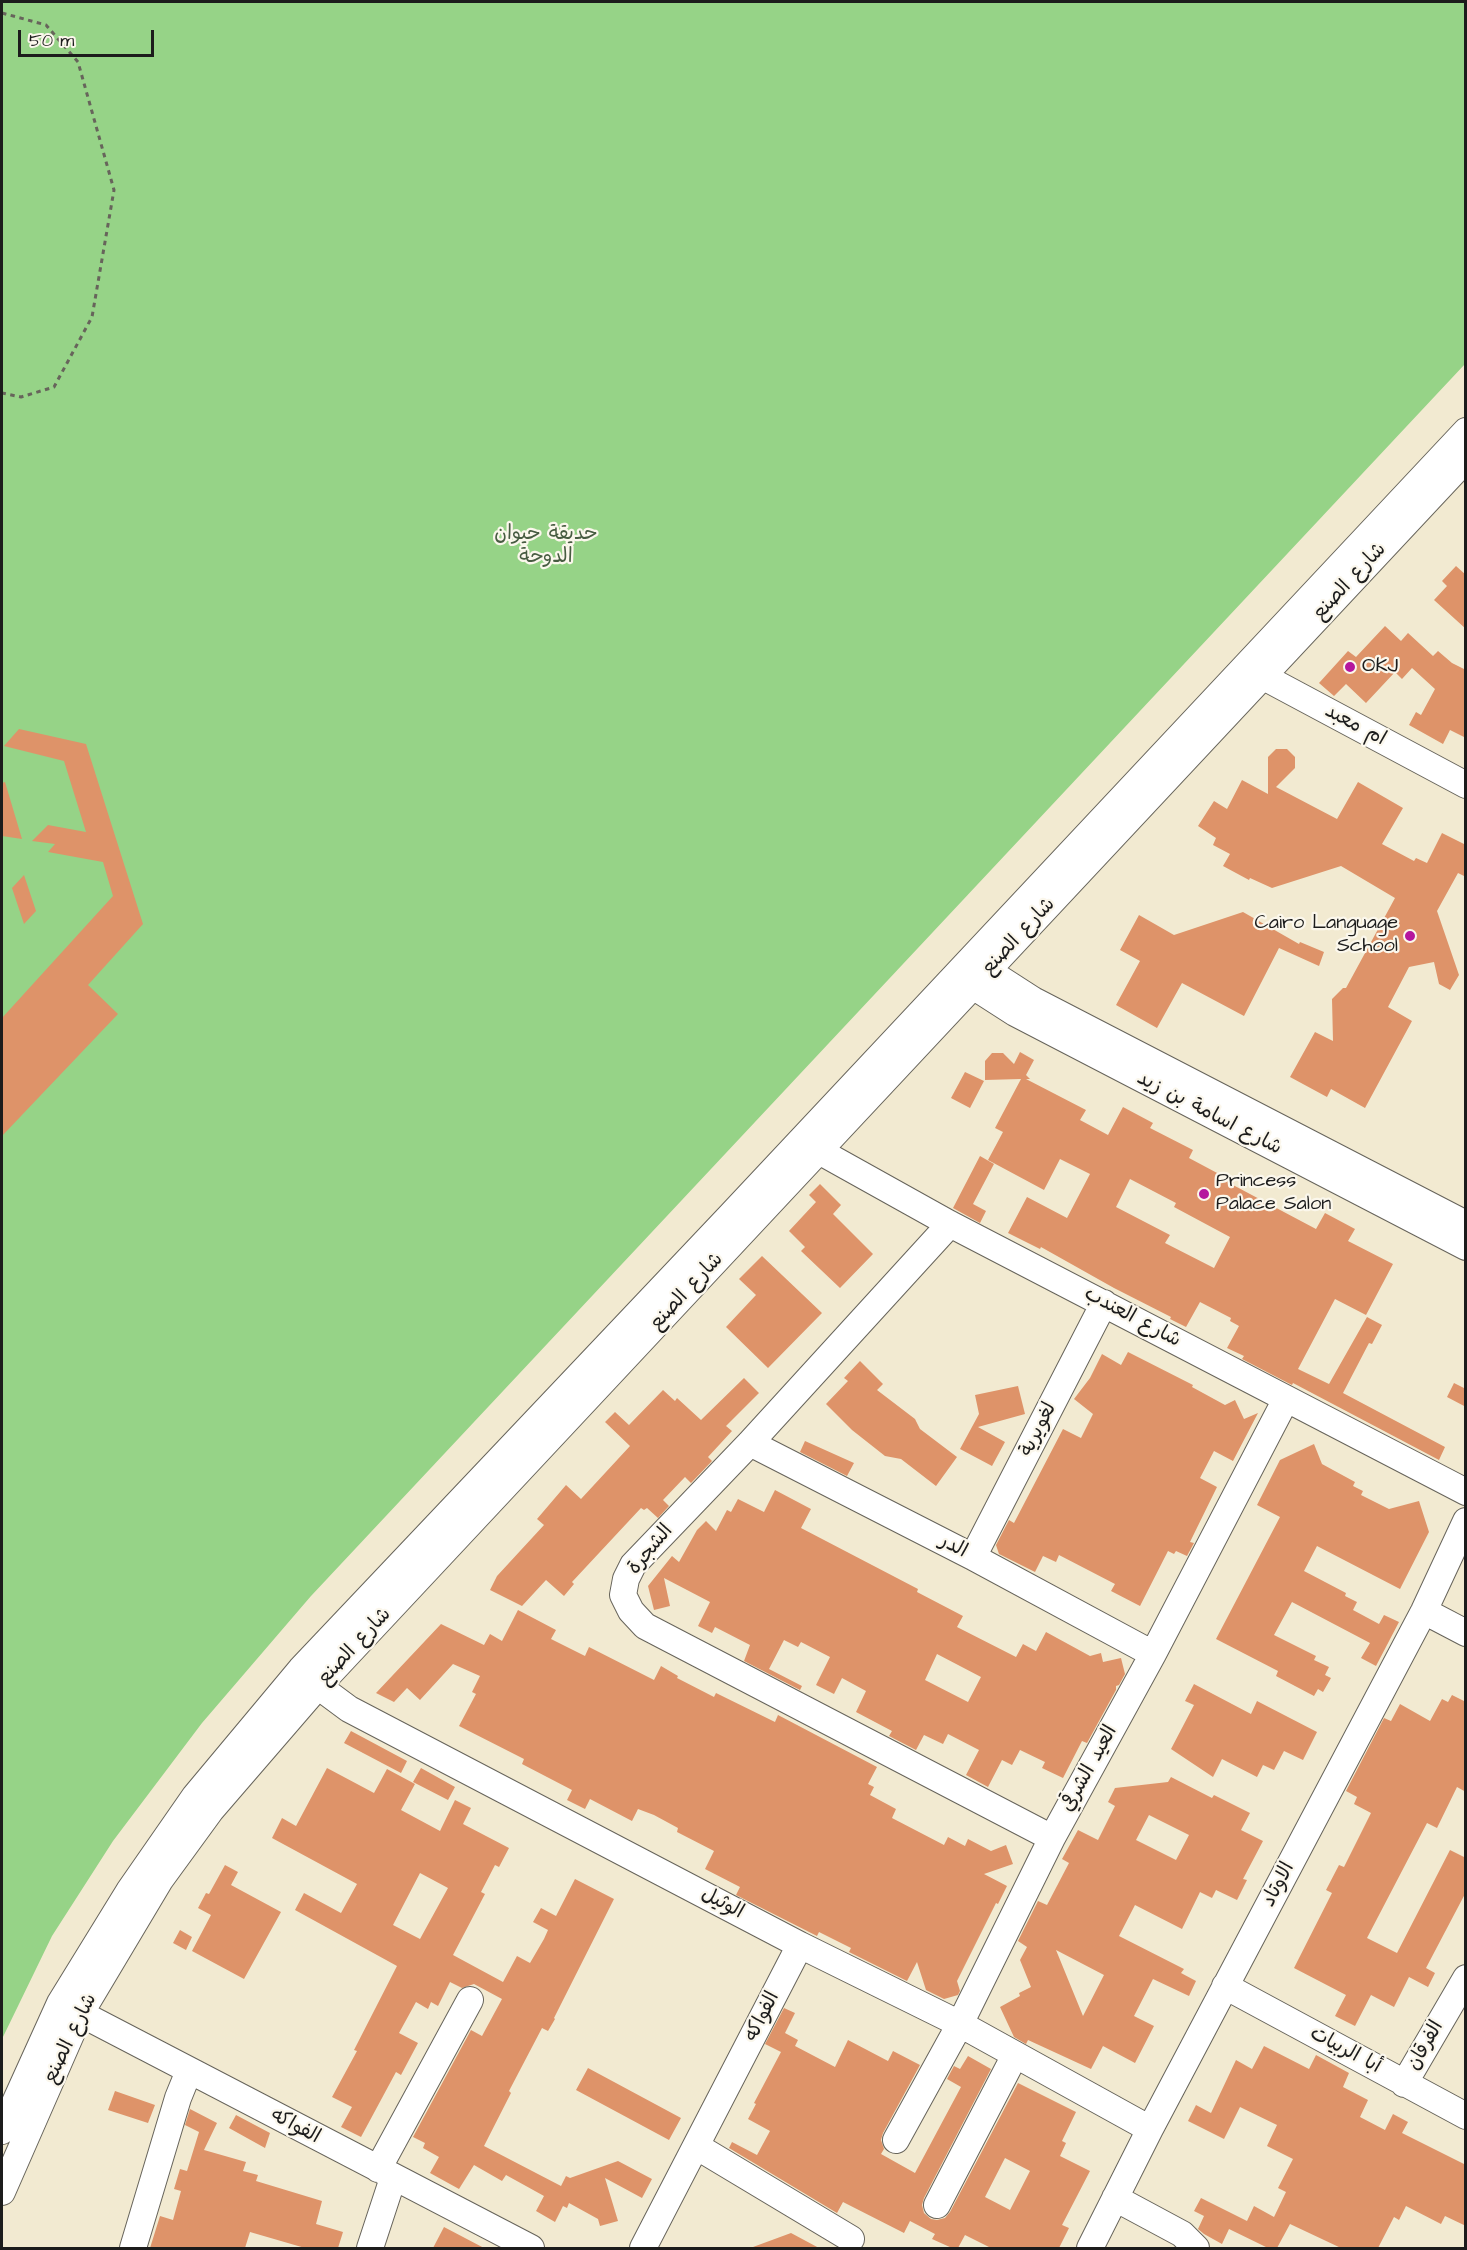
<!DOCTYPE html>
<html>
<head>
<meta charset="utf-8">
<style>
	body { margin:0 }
	#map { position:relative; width:1467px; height:2250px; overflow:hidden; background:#f2ead1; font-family:"Architects Daughter",sans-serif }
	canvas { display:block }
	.frame { position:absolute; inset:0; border:3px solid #1c1c1c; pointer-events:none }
	.scale { position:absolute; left:18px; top:30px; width:136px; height:27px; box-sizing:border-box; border:3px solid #1c1c1c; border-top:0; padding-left:8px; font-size:18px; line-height:21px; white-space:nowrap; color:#1c1c1c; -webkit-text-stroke:4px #fbf7ec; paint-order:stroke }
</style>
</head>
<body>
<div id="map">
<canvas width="1467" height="2250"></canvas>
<div class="frame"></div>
<div class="scale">50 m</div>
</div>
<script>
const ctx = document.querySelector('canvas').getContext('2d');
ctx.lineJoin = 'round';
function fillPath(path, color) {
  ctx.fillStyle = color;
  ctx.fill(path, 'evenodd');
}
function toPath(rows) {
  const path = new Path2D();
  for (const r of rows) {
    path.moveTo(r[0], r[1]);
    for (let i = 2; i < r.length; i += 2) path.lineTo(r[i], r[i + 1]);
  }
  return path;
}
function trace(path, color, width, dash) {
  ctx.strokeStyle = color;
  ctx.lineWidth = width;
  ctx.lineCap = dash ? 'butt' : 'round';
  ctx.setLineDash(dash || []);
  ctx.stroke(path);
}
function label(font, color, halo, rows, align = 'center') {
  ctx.font = font + ' "Architects Daughter","Playpen Sans Arabic",sans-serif';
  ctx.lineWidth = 4.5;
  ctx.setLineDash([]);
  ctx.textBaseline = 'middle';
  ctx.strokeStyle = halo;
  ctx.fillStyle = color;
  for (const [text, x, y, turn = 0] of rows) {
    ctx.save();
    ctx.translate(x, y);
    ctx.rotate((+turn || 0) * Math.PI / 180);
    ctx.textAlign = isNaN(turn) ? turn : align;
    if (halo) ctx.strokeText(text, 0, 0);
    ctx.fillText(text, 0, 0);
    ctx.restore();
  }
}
const green = toPath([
	[2,2,1465,2,1465,364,311,1596,202,1723,113,1841,52,1936,2,2039]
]);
const building = toPath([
	[1456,566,1466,575,1466,629,1434,600,1447,586,1442,581],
	[1385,626,1401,641,1408,633,1433,656,1438,651,1452,663,1466,670,1466,738,1450,730,1443,744,1409,725,1416,712,1421,715,1435,689,1412,668,1402,679,1395,672,1366,703,1346,684,1334,696,1319,683,1348,651,1356,657],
	[19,729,86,744,143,924,88,985,118,1014,2,1136,2,1018,113,896,103,862,48,852,55,844,32,841,48,825,86,832,64,761,4,746],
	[1276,749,1287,749,1295,757,1295,768,1276,787,1337,819,1358,782,1403,808,1382,844,1414,861,1416,858,1427,863,1442,833,1466,845,1466,877,1458,873,1437,911,1459,975,1450,990,1439,984,1434,962,1409,967,1388,1007,1412,1021,1365,1108,1331,1089,1327,1097,1290,1077,1315,1032,1333,1041,1332,999,1343,988,1346,988,1395,898,1341,866,1272,888,1250,878,1249,880,1223,866,1230,854,1213,845,1216,838,1198,826,1214,801,1227,809,1242,780,1268,794,1268,757],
	[5,782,22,839,2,836,2,783],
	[24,875,36,911,24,924,12,888],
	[1243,912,1299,944,1300,942,1324,952,1319,966,1279,948,1244,1016,1182,983,1157,1028,1116,1005,1140,961,1120,950,1139,915,1174,935],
	[1020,1052,1034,1060,1026,1075,1030,1079,1026,1079,1086,1110,1080,1120,1108,1135,1123,1107,1153,1123,1150,1128,1193,1150,1189,1158,1234,1182,1233,1185,1316,1229,1325,1213,1355,1229,1348,1241,1393,1264,1366,1315,1335,1299,1298,1369,1329,1384,1367,1317,1382,1325,1372,1344,1369,1343,1343,1393,1445,1447,1439,1460,1293,1383,1292,1385,1242,1359,1244,1356,1227,1348,1239,1326,1230,1321,1231,1318,1200,1302,1186,1327,1170,1319,1171,1317,1114,1288,1041,1247,1040,1249,1008,1233,1027,1197,1067,1218,1090,1174,1060,1159,1044,1190,988,1160,1003,1132,995,1128,1021,1079,985,1080,985,1061,992,1053,1003,1053,1014,1064],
	[1130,1179,1176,1203,1174,1207,1230,1237,1214,1268,1165,1243,1170,1235,1116,1207],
	[965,1072,984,1081,970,1108,951,1098],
	[980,1156,994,1164,973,1204,986,1211,980,1223,953,1208],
	[820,1184,841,1205,833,1214,873,1254,840,1288,801,1251,805,1247,789,1231,816,1202,809,1195],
	[762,1256,822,1313,768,1368,726,1327,756,1295,739,1279],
	[1128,1352,1193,1385,1192,1387,1225,1405,1235,1400,1244,1419,1258,1413,1233,1461,1214,1451,1200,1478,1217,1487,1190,1542,1194,1543,1187,1556,1176,1551,1174,1554,1168,1551,1140,1606,1111,1591,1115,1584,1059,1555,1056,1562,1043,1556,1035,1572,999,1554,996,1545,1009,1520,1014,1523,1063,1429,1081,1438,1093,1414,1074,1399,1090,1378,1102,1354,1121,1365],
	[860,1361,883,1384,877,1390,915,1419,920,1429,957,1457,936,1486,901,1459,885,1456,852,1430,826,1404,848,1381,844,1378],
	[744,1378,759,1393,726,1426,732,1431,708,1457,712,1461,691,1483,685,1477,663,1500,669,1506,658,1518,647,1508,644,1510,641,1508,572,1582,574,1584,564,1596,546,1580,522,1606,490,1590,497,1576,544,1525,537,1519,566,1485,581,1499,630,1446,605,1422,615,1412,629,1425,663,1390,675,1401,677,1398,701,1420],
	[1454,1383,1466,1389,1466,1407,1447,1397],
	[1018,1386,1025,1414,978,1427,1005,1442,992,1466,960,1449,979,1414,975,1395],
	[805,1441,854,1463,847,1476,800,1452],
	[1314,1444,1322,1464,1355,1482,1353,1486,1363,1491,1361,1495,1389,1509,1419,1501,1429,1532,1400,1589,1317,1546,1304,1571,1346,1593,1345,1596,1357,1602,1353,1610,1379,1624,1384,1615,1399,1622,1376,1666,1361,1658,1370,1643,1292,1602,1274,1635,1316,1656,1314,1660,1329,1667,1325,1675,1331,1678,1323,1692,1318,1689,1314,1696,1276,1676,1278,1671,1216,1639,1280,1517,1257,1505,1280,1460],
	[775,1490,811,1509,801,1528,918,1589,917,1592,963,1616,957,1627,1016,1657,1023,1644,1036,1651,1046,1632,1090,1656,1101,1653,1103,1662,1121,1658,1125,1674,1119,1685,1116,1686,1116,1690,1087,1743,1082,1741,1063,1778,1042,1768,1045,1762,1020,1750,1012,1765,1002,1760,988,1787,966,1775,979,1750,948,1734,943,1744,924,1735,916,1750,889,1736,892,1731,856,1712,866,1691,842,1678,834,1694,816,1685,830,1657,801,1642,798,1647,784,1640,769,1669,802,1686,800,1690,744,1661,750,1645,715,1627,712,1633,698,1626,710,1602,664,1578,670,1606,654,1610,648,1586,672,1556,679,1562,697,1530,706,1521,716,1531,727,1510,731,1512,738,1499,764,1512],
	[937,1654,981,1677,968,1702,925,1680],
	[518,1610,556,1630,551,1639,585,1656,589,1647,654,1680,661,1666,678,1676,677,1678,714,1697,716,1693,775,1722,778,1715,877,1767,868,1784,874,1787,870,1795,896,1809,892,1818,944,1845,948,1837,965,1846,968,1839,991,1851,1006,1845,1013,1864,984,1874,1007,1886,998,1904,996,1903,957,1981,960,1991,958,1995,944,1999,926,1990,917,1962,907,1981,849,1952,851,1948,819,1932,817,1936,736,1895,740,1887,705,1869,714,1851,677,1832,678,1828,654,1815,638,1809,632,1821,590,1799,585,1809,567,1800,572,1790,522,1764,524,1759,459,1726,476,1694,472,1692,480,1676,453,1664,420,1700,407,1688,394,1702,376,1693,441,1624,484,1645,490,1634,502,1641],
	[1194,1684,1251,1714,1257,1701,1317,1732,1303,1760,1284,1751,1274,1770,1263,1765,1257,1777,1222,1759,1213,1777,1171,1749,1194,1705,1185,1701],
	[1452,1695,1466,1702,1466,1792,1457,1787,1437,1828,1427,1823,1367,1938,1397,1953,1450,1850,1466,1858,1466,1892,1426,1968,1435,1973,1428,1987,1409,1977,1394,2007,1371,1995,1355,2026,1335,2016,1346,1995,1294,1968,1332,1893,1326,1890,1339,1865,1344,1867,1371,1813,1354,1804,1357,1797,1346,1791,1384,1718,1391,1721,1400,1704,1430,1721,1442,1699,1448,1702],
	[351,1731,407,1761,401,1773,344,1743],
	[327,1768,374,1793,387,1769,415,1784,401,1810,440,1831,455,1800,471,1808,463,1824,509,1848,499,1867,495,1865,481,1892,485,1894,453,1955,503,1982,517,1956,530,1963,544,1939,548,1930,533,1922,541,1908,556,1916,575,1879,614,1899,554,2018,555,2019,548,2031,542,2028,509,2091,511,2093,484,2146,561,2186,566,2176,570,2178,618,2161,652,2179,642,2198,605,2178,618,2221,600,2226,598,2219,569,2203,567,2208,563,2206,555,2222,536,2211,544,2196,506,2175,502,2181,474,2165,459,2189,430,2173,439,2157,423,2148,425,2143,413,2137,471,2030,482,2036,502,1999,474,1984,462,1988,450,1982,438,2006,431,2002,428,2009,416,2002,399,2033,418,2043,401,2075,396,2072,361,2137,341,2127,352,2107,332,2097,357,2051,354,2050,397,1966,295,1910,304,1893,341,1913,357,1884,272,1838,282,1818,296,1826],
	[420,1873,448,1888,420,1939,393,1925],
	[421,1768,455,1787,448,1800,413,1782],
	[1171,1777,1212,1798,1214,1795,1250,1813,1241,1830,1263,1841,1243,1879,1247,1880,1237,1900,1216,1890,1212,1898,1200,1892,1182,1929,1135,1905,1119,1936,1184,1969,1181,1973,1196,1981,1189,1996,1153,1979,1134,2016,1154,2026,1135,2063,1103,2046,1091,2069,1028,2040,1026,2044,1014,2037,1000,2007,1020,1996,1019,1993,1031,1987,1020,1960,1027,1947,1018,1941,1038,1901,1047,1905,1069,1863,1062,1859,1078,1830,1098,1840,1115,1806,1108,1802,1115,1788,1168,1782],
	[1149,1815,1189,1835,1176,1860,1136,1840],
	[1056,1950,1104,1975,1083,2016],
	[225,1865,238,1872,231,1885,281,1912,244,1979,192,1951,211,1915,198,1908,206,1893,209,1894],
	[180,1930,192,1937,186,1950,173,1943],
	[784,2008,795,2013,785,2033,798,2040,795,2046,835,2067,848,2040,888,2061,893,2051,920,2065,883,2133,881,2140,884,2149,881,2154,915,2173,961,2087,947,2079,954,2066,960,2069,968,2056,991,2069,924,2198,922,2205,924,2213,931,2219,937,2220,945,2218,950,2212,1018,2083,1076,2112,1062,2141,1066,2143,1060,2156,1090,2171,1062,2225,1069,2228,1059,2248,991,2248,965,2235,958,2248,952,2248,932,2239,935,2234,910,2221,904,2233,843,2202,837,2213,729,2148,732,2142,757,2155,770,2131,748,2119,756,2104,754,2103,781,2052,765,2044],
	[1005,2158,1030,2171,1010,2210,985,2197],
	[1264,2046,1309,2069,1316,2055,1349,2073,1343,2087,1368,2100,1360,2117,1385,2130,1393,2114,1408,2122,1402,2133,1466,2165,1466,2226,1445,2216,1441,2224,1406,2206,1399,2220,1394,2217,1378,2248,1341,2248,1290,2224,1277,2248,1268,2248,1229,2229,1222,2244,1204,2234,1198,2229,1204,2216,1194,2211,1201,2198,1247,2221,1254,2206,1274,2217,1286,2192,1278,2188,1293,2159,1267,2146,1277,2125,1240,2107,1224,2139,1188,2121,1196,2105,1211,2113,1236,2060,1252,2069],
	[588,2068,681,2118,669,2140,576,2090],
	[115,2091,155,2105,148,2123,108,2110],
	[190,2109,217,2123,204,2150,246,2162,243,2171,258,2175,256,2181,322,2201,316,2224,343,2232,338,2248,305,2248,250,2232,245,2248,150,2248,160,2216,173,2220,181,2191,174,2189,180,2169,187,2171,199,2132,185,2125],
	[236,2115,270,2133,265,2148,229,2128],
	[444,2227,484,2248,433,2248],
	[791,2233,819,2248,754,2248,753,2247]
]);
const path = toPath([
	[2,13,46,25,78,62,114,190,92,317,54,387,21,397,2,393]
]);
const minor = toPath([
	[1251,666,1262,676,1466,785],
	[976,958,988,971,1033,1000,1466,1224],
	[961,974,973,986,1015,1013,1466,1247],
	[809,1139,819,1151,950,1224,1466,1492],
	[950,1224,750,1443,633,1565,626,1579,623,1595,631,1611,645,1626,1052,1838],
	[750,1443,973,1557,1153,1654],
	[973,1557,1104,1303],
	[1424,1611,1466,1633],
	[306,1674,318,1686,349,1709,800,1945,960,2024,1150,2129],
	[1225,1986,1466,2116],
	[66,2006,531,2248],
	[1404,2084,1466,1978],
	[2,2131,60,2003,129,1891,195,1796,301,1669,730,1216,1466,431],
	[896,2140,960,2024,1052,1838,1153,1654,1286,1399],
	[696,2146,851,2239],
	[378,2169,470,2000],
	[2,2192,80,2014,160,1880,211,1810,318,1686,1466,459],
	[1115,2198,1182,2234,1196,2248],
	[937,2205,1015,2055],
	[133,2248,178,2098,189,2071],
	[370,2248,393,2178],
	[643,2248,800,1945],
	[1090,2248,1150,2129,1424,1611,1466,1521]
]);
const markers = [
	[1350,667,6,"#b5179e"],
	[1410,936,6,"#b5179e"],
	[1204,1194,6,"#b5179e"]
];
const parkNames = [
	["حديقة حيوان",546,535],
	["الدوحة",546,558]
];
const streetNames = [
	["شارع الصنع",1350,582,-47],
	["ام معبد",1355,726,28],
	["شارع الصنع",1019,937,-47],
	["شارع اسامة بن زيد",1209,1114,27],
	["شارع الصنع",687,1292,-47],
	["شارع العندب",1132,1318,28],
	["لغويرية",1039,1430,-63],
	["الدر",953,1547,27],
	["الشجرة",651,1550,-50],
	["شارع الصنع",355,1647,-47],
	["العيد الشرقي",1090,1769,-61],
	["الاوتاد",1279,1885,-62],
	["الوثيل",722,1904,28],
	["الفواكه",763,2017,-63],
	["شارع الصنع",71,2039,-64],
	["الفرقان",1426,2046,-60],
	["أبا الربيات",1345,2051,28],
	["الفواكه",295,2127,28]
];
const poiNames = [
	["OKJ",1362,667],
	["Cairo Language",1398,924,"right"],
	["School",1398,947,"right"],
	["Princess",1216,1182],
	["Palace Salon",1216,1205]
];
fillPath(green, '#96d387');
fillPath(building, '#de9369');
trace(minor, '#67645b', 28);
trace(path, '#67645b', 3, [4.5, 4.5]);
trace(minor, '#fff', 26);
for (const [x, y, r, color] of markers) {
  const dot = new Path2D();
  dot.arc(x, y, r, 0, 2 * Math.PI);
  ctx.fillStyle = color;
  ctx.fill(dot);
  trace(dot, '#fbf7ec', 2);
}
label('20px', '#475c41', '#fbf7ec', parkNames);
label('20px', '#1c1c1c', '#fbf7ec', streetNames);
label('20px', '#1c1c1c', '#fbf7ec', poiNames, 'left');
</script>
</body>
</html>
